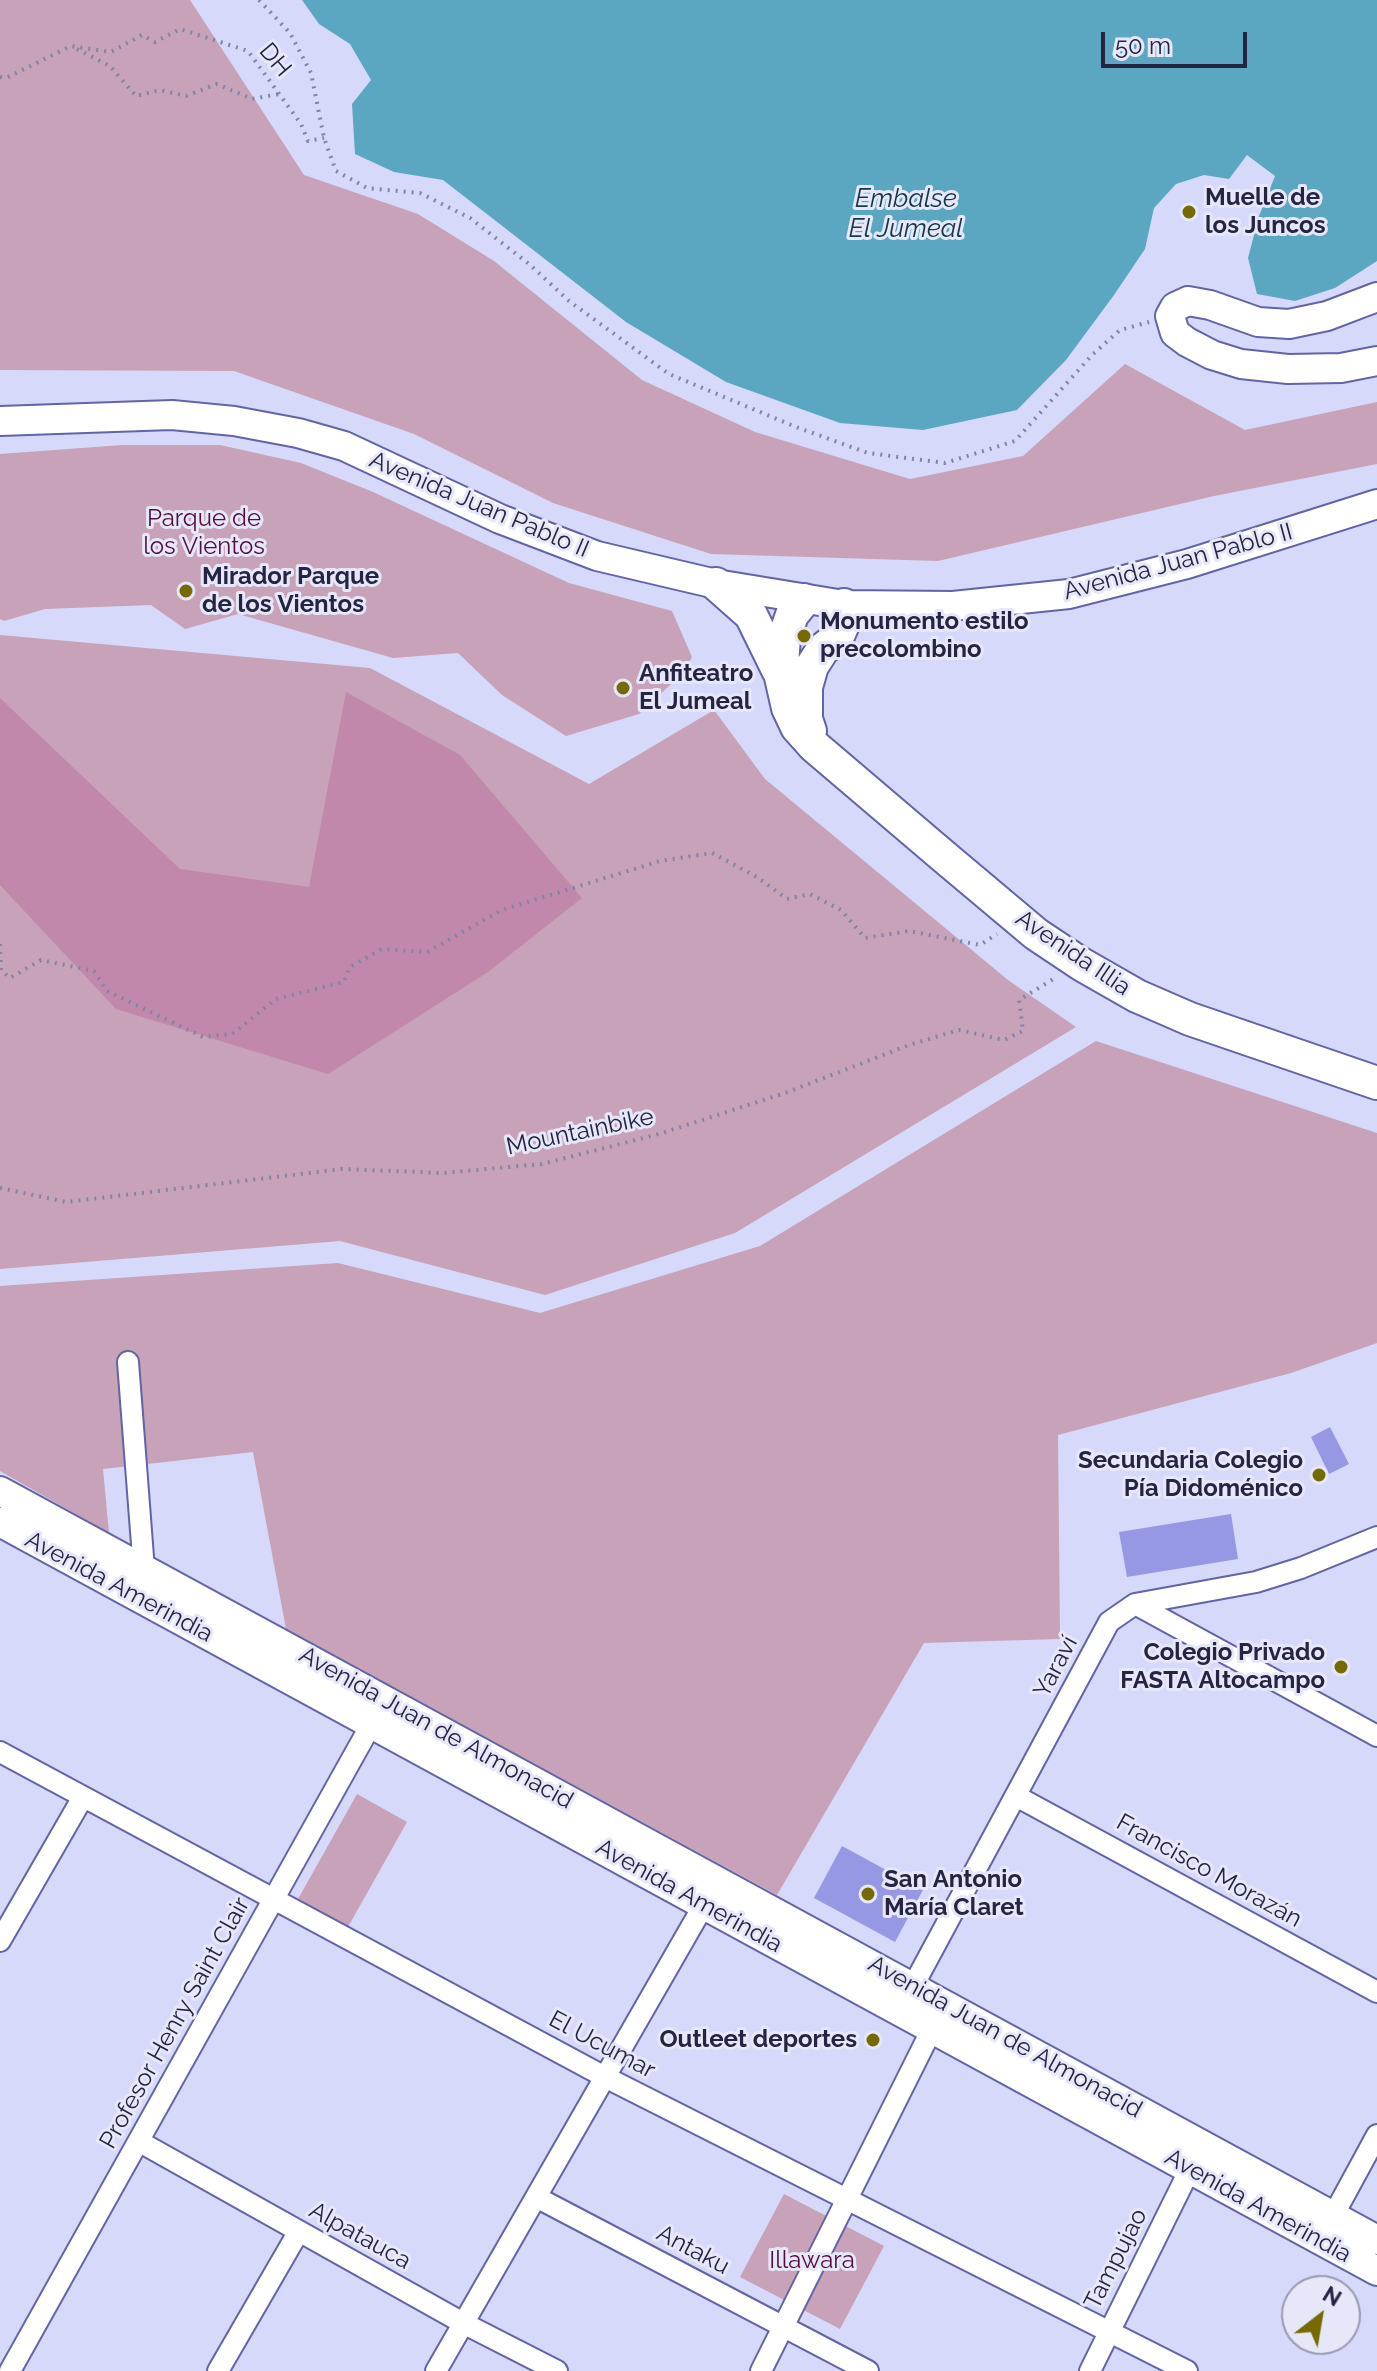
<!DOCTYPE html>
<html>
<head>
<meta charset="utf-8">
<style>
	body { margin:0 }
	#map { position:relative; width:1377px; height:2371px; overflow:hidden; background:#d6d9f9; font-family:Raleway,sans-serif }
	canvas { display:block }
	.north { position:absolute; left:1281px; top:2275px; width:80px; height:80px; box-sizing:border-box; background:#e6e7f8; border:2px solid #9999b0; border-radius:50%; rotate:31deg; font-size:22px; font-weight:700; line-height:32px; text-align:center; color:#252543 }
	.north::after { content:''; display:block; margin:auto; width:28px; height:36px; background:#766a03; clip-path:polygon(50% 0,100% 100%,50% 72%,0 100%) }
	.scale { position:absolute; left:1101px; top:32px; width:146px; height:36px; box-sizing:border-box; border:4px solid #252543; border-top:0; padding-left:10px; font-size:24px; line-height:28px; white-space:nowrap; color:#252543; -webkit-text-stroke:6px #e6e7f8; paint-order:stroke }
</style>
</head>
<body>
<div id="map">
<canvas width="1377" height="2371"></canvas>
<div class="north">N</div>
<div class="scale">50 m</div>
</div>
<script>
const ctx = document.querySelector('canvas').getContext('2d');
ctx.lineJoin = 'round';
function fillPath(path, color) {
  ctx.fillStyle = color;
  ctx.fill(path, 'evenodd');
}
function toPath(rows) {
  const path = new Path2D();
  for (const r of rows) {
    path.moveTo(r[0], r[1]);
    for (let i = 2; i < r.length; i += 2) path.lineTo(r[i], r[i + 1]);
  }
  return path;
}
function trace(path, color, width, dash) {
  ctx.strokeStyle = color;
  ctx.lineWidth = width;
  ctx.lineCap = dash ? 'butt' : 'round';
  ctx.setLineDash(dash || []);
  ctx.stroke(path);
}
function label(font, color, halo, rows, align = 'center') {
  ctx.font = font + ' Raleway,sans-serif';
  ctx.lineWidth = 6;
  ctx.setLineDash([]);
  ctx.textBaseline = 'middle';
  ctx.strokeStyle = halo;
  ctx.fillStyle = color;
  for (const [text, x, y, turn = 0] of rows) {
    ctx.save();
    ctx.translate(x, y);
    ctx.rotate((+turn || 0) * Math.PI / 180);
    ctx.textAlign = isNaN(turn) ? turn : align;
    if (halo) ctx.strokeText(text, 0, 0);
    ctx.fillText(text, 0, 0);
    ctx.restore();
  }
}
const green = toPath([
	[0,0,190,0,304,175,418,214,494,261,642,380,755,432,910,479,1023,456,1125,364,1245,430,1377,402,1377,464,1214,496,938,561,711,554,553,503,414,434,234,371,0,370],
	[123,445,220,445,301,463,373,492,569,583,672,611,692,657,683,673,639,714,566,736,502,695,458,653,393,658,238,614,185,629,151,605,45,609,4,621,0,619,0,454],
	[0,635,370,668,589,784,714,710,765,779,1008,980,1076,1027,735,1233,545,1295,340,1241,0,1269],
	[1096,1041,1377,1133,1377,1343,1291,1373,1058,1435,1060,1639,924,1643,777,1895,286,1629,253,1452,103,1469,109,1533,0,1471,0,1286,338,1263,540,1313,760,1246],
	[357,1794,407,1822,348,1927,298,1899],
	[784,2194,884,2246,840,2329,740,2277]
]);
const forest = toPath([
	[346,692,460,755,582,898,488,972,328,1074,116,1009,0,885,0,698,180,869,309,887]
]);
const water = toPath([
	[302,0,1377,0,1377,261,1335,288,1295,301,1257,294,1248,258,1259,216,1275,176,1247,155,1229,179,1204,175,1176,184,1154,208,1145,249,1114,295,1066,360,1017,410,923,430,840,423,726,382,626,322,443,180,394,172,355,154,352,104,371,80,350,44,319,24]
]);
const building = toPath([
	[1330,1427,1349,1464,1329,1474,1311,1437],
	[1231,1514,1238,1559,1127,1577,1119,1532],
	[842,1846,923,1890,895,1942,814,1898]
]);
const path = toPath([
	[259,0,290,33,311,73,324,138,336,171,367,188,420,193,470,218,529,264,569,301,669,374,796,427,868,453,945,463,1015,441,1092,355,1120,330,1149,322],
	[77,49,110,66,136,96,160,90,186,96,217,84,252,99,279,94],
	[0,77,6,78,71,46,111,52,142,35,155,42,180,29,248,51,301,124,308,141,324,138],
	[0,944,1,970,10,978,41,960,94,971,107,991,203,1037,232,1034,276,999,344,982,350,967,382,949,427,952,502,910,660,861,712,853,757,877,787,899,810,894,841,910,865,938,909,931,980,945,997,934],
	[0,1188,66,1202,342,1169,443,1173,542,1164,659,1134,785,1093,909,1045,959,1030,1004,1040,1023,1031,1019,1000,1055,978]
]);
const street = toPath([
	[128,1362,144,1570],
	[1135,1604,1377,1736],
	[0,1752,605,2077,1187,2371],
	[1016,1796,1377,1992],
	[0,1941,83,1797],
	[906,1999,1109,1622,1135,1604,1256,1582,1301,1568,1377,1537],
	[140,2142,463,2323,557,2371],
	[536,2197,868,2371],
	[1333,2216,1377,2135],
	[10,2371,377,1714],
	[218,2371,299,2231],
	[436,2371,709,1896],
	[761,2371,932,2029],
	[1090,2371,1190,2169]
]);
const secondary = toPath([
	[1377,297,1327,316,1289,324,1258,322,1210,305,1188,301,1175,307,1170,316,1175,333,1187,342,1212,355,1241,364,1288,369,1341,368,1377,361],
	[0,421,172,415,234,421,298,433,344,446,500,519,597,556,716,584,844,605,953,606,1069,594,1187,564,1377,504],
	[0,1491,1377,2240],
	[0,1522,1377,2271]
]);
const primary = toPath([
	[716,584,751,615,778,670],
	[804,600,792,615,784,638,781,677,788,708,797,727,814,746,942,855,1036,934,1081,964,1137,996,1190,1019,1377,1083],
	[810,731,806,719,806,687,812,666,823,649,837,638,844,622,844,605]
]);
const markers = [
	[1189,212,8,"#766a03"],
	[186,591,8,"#766a03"],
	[804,636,8,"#766a03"],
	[623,688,8,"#766a03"],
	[1319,1475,8,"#766a03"],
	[1341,1667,8,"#766a03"],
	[868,1894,8,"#766a03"],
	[873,2040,8,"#766a03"]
];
const streetNames = [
	["DH",275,60,50],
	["Avenida Juan Pablo II",479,505,23],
	["Avenida Juan Pablo II",1178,562,-15],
	["Avenida Illia",1073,953,34],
	["Mountainbike",580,1132,-12],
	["Avenida Amerindia",119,1587,28],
	["Yaraví",1056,1667,-62],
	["Avenida Juan de Almonacid",436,1728,29],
	["Francisco Morazán",1209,1871,29],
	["Avenida Amerindia",689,1896,29],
	["Profesor Henry Saint Clair",175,2023,-61],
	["Avenida Juan de Almonacid",1005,2037,29],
	["El Ucumar",602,2045,28],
	["Avenida Amerindia",1258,2206,29],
	["Alpatauca",360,2236,29],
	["Antaku",693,2250,28],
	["Tampujao",1116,2259,-63]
];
const poiNames = [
	["Muelle de",1205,198],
	["los Juncos",1205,226],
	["Mirador Parque",202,577],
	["de los Vientos",202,605],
	["Monumento estilo",820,622],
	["precolombino",820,650],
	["Anfiteatro",639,674],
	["El Jumeal",639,702],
	["Secundaria Colegio",1303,1461,"right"],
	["Pía Didoménico",1303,1489,"right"],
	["Colegio Privado",1325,1653,"right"],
	["FASTA Altocampo",1325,1681,"right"],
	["San Antonio",884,1880],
	["María Claret",884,1908],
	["Outleet deportes",857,2040,"right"]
];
const parkNames = [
	["Parque de",204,519],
	["los Vientos",204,547],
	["Illawara",812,2261]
];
const waterNames = [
	["Embalse",906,199],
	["El Jumeal",906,229]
];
fillPath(green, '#c7a2b8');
fillPath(forest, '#c188ab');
fillPath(water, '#5ba7c1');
fillPath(building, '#9698e3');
trace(street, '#6263a9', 24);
trace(secondary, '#6263a9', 32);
trace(primary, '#6263a9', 36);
trace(path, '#8284a3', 4, [2, 6]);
trace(street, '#fff', 20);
trace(secondary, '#fff', 28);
trace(primary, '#fff', 32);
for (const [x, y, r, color] of markers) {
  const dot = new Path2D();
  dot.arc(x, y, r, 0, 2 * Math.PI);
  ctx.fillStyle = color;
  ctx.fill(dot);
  trace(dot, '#e6e7f8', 3);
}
label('24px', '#252543', '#e6e7f8', streetNames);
label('bold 24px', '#252543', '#e6e7f8', poiNames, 'left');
label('24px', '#530d3f', '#e6e7f8', parkNames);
label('italic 26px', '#143844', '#e6e7f8', waterNames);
</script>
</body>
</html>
